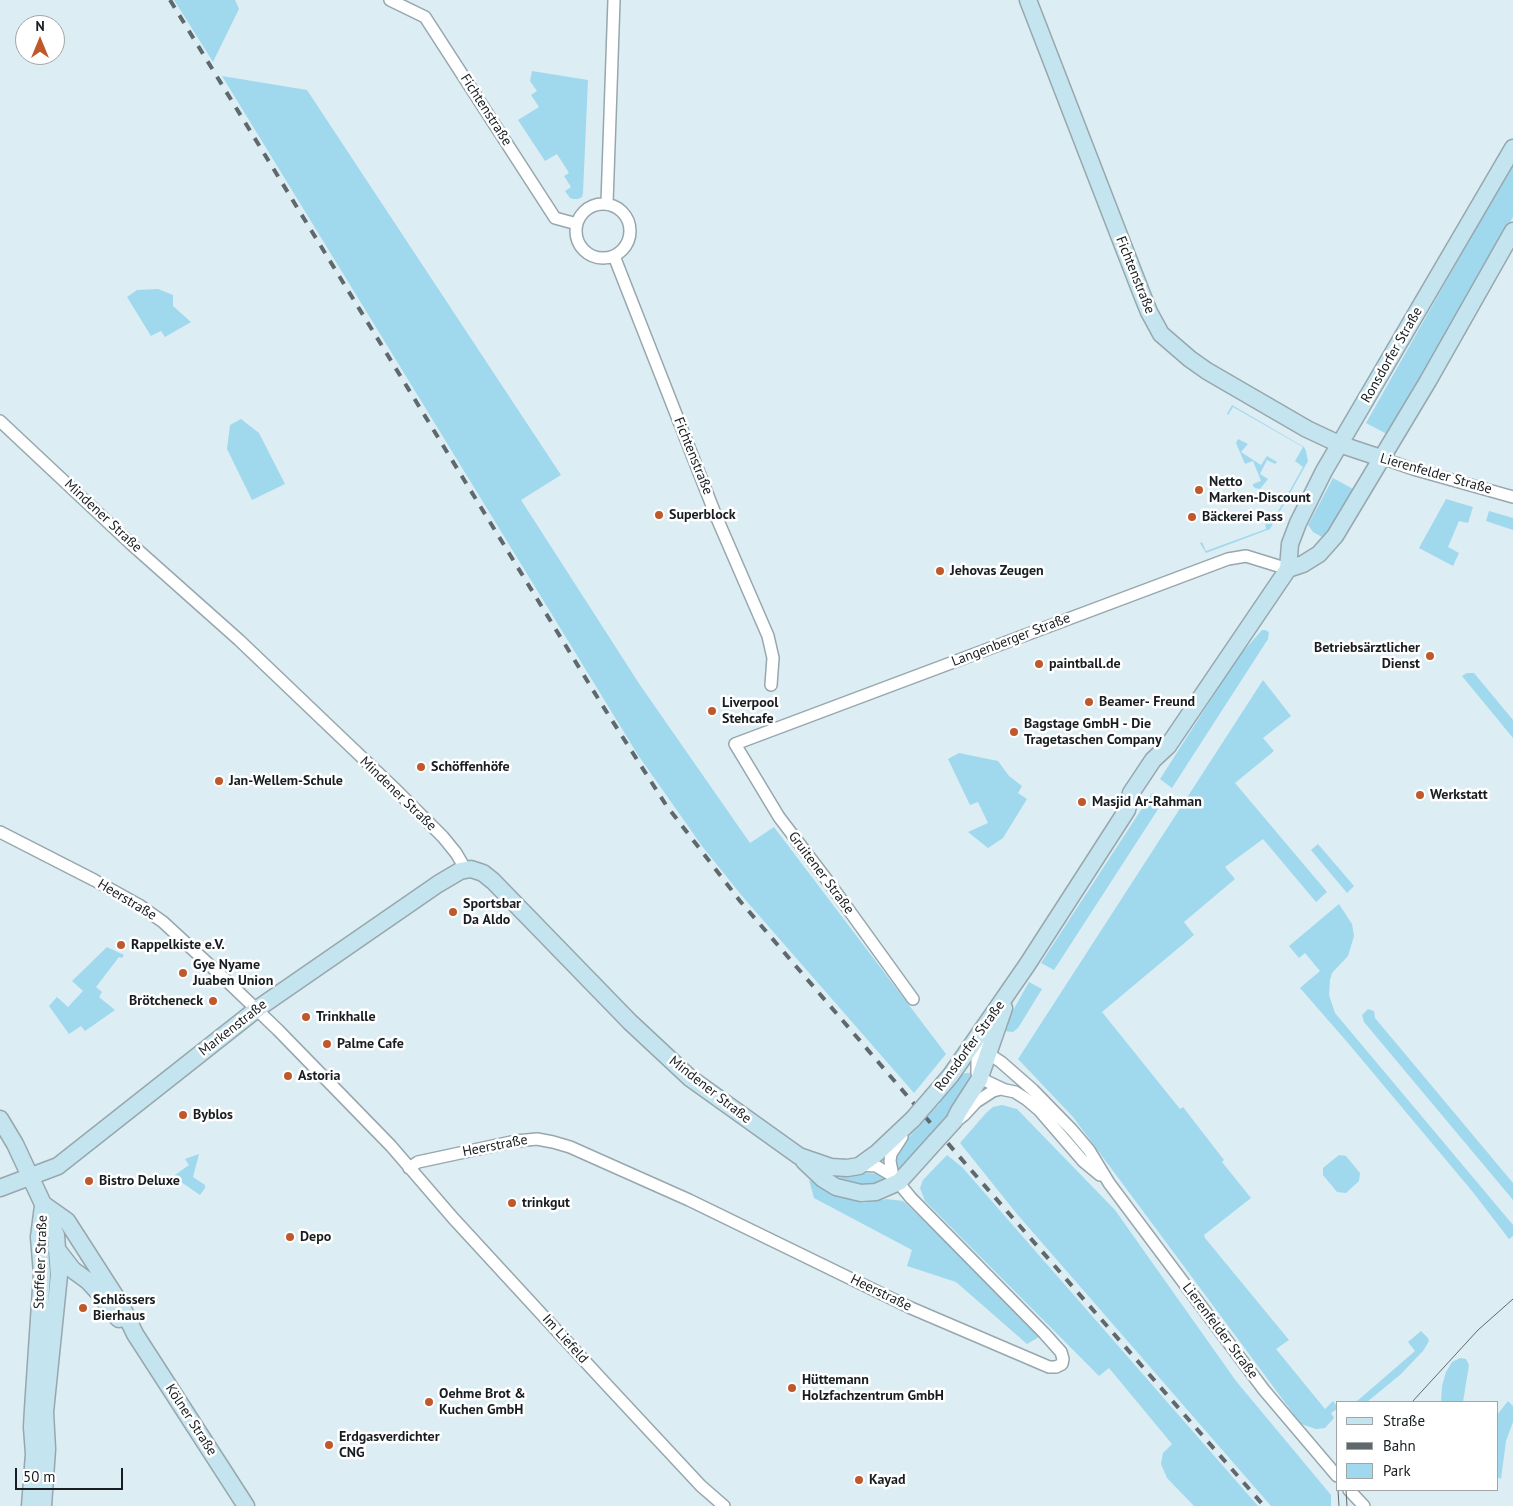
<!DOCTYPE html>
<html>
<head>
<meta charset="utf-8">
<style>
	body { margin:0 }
	#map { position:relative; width:1513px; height:1506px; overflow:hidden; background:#dcedf3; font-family:"PT Sans",sans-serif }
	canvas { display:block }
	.legend { position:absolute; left:1336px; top:1401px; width:162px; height:90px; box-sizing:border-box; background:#fff; border:1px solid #a2a5a6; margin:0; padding:6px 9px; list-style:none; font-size:15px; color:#171d20 }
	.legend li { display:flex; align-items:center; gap:10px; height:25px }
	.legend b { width:25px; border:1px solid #a2a5a6 }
	.north { position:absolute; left:15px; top:15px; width:50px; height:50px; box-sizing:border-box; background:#fff; border:1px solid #a2a5a6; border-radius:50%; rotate:0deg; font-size:14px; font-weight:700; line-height:20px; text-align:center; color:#171d20 }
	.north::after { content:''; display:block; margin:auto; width:18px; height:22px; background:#bf582b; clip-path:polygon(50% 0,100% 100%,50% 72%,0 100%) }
	.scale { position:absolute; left:15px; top:1468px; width:108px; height:22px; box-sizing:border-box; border:2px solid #171d20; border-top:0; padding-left:6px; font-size:15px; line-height:18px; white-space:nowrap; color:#171d20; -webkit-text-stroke:4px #fff; paint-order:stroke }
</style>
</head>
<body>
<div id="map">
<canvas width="1513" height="1506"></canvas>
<ul class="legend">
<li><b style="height:6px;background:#c4e5ef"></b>Straße</li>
<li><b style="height:6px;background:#5f696d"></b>Bahn</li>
<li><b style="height:14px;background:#a0d9ee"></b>Park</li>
</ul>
<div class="north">N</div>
<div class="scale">50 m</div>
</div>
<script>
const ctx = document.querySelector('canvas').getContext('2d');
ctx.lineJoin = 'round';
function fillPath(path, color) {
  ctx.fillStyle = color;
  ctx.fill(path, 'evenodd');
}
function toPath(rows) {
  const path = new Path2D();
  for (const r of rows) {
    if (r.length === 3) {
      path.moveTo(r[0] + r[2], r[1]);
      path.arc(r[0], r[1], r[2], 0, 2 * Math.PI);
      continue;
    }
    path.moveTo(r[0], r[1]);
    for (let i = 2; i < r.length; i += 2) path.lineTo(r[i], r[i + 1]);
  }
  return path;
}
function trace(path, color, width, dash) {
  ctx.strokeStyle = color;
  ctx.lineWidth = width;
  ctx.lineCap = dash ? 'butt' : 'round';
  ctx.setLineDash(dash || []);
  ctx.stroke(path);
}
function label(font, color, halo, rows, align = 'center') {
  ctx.font = font + ' "PT Sans",sans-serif';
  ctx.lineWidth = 5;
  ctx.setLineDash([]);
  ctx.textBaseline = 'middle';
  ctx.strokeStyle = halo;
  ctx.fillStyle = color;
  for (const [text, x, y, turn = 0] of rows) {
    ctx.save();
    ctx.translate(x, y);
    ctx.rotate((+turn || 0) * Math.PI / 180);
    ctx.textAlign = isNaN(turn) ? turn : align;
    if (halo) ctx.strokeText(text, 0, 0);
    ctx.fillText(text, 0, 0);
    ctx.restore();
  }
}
const green = toPath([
	[174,0,235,0,239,9,213,62],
	[532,71,588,80,583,193,582,197,578,199,573,199,570,198,565,191,571,187,564,176,569,173,557,154,545,161,518,120,539,107,531,95,537,91,530,81],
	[222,76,307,90,561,475,521,500,640,685,750,843,774,827,946,1054,914,1093,742,896,702,846,638,755],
	[1513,163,1513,217,1387,434,1366,423],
	[158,289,173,295,173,306,191,322,165,337,161,331,151,336,127,297,137,290],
	[1232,405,1304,447,1306,451,1308,461,1270,529,1206,553,1200,543,1202,542,1206,551,1266,529,1265,521,1272,522,1303,467,1295,461,1303,447,1233,407,1228,415,1227,414],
	[241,419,259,433,285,484,252,500,227,449,230,425],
	[1238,439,1248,444,1241,452,1261,465,1267,456,1277,462,1275,464,1267,460,1260,474,1268,479,1260,489,1255,488,1253,486,1253,484,1261,481,1253,461,1245,464,1236,443],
	[1333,478,1355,490,1325,537,1322,537,1313,532,1308,525],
	[1446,499,1473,507,1468,523,1459,521,1448,547,1459,553,1453,566,1419,548],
	[1489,511,1513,518,1513,530,1486,521],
	[1262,630,1265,630,1269,632,1268,639,1172,788,1160,779,1239,656],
	[1467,673,1474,673,1513,720,1513,738,1462,676],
	[1263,680,1291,716,1263,738,1274,751,1235,783,1327,892,1316,902,1263,839,1225,867,1235,879,1184,922,1194,935,1102,1012,1180,1109,1183,1107,1224,1160,1222,1162,1251,1198,1204,1235,1205,1238,1289,1340,1276,1349,1325,1409,1333,1401,1337,1406,1337,1409,1331,1413,1334,1418,1325,1428,1316,1429,1301,1424,1073,1117,1018,1059],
	[959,753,998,761,1009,776,1022,786,1018,793,1027,799,1003,838,988,848,968,832,988,823,978,802,970,805,948,759],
	[1152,793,1164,800,1054,970,1041,963],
	[1318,844,1354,886,1347,893,1311,850],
	[1339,904,1352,924,1354,936,1348,956,1332,973,1330,980,1329,995,1335,1013,1513,1225,1513,1236,1509,1239,1472,1191,1348,1043,1300,988,1320,971,1305,953,1299,958,1289,946],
	[107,947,124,955,122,958,119,957,96,987,102,992,99,997,115,1010,85,1031,81,1026,69,1034,49,1006,57,997,68,1007,83,991,72,981],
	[1029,982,1042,989,1018,1028,1013,1032,1004,1031,1007,1021],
	[1368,1009,1374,1011,1375,1018,1513,1183,1513,1200,1364,1022,1362,1015],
	[967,1073,970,1073,974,1078,960,1102,902,1167,899,1169,897,1167,897,1156,901,1146,940,1103,939,1101,962,1074],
	[1002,1105,1017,1109,1115,1210,1236,1381,1331,1495,1331,1506,1271,1506,1017,1214,960,1143,986,1113,993,1107],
	[199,1154,193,1177,205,1185,205,1188,200,1195,181,1182,175,1175,189,1165,185,1159],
	[947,1155,962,1167,1258,1506,1194,1506,1167,1478,1161,1464,1163,1453,1172,1444,1109,1368,1099,1376,925,1201,920,1188,923,1180],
	[1339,1155,1346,1156,1360,1173,1359,1181,1346,1193,1337,1192,1323,1175,1323,1168],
	[868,1173,878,1174,885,1180,871,1185,861,1186,844,1183,836,1178],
	[809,1180,838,1196,863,1203,887,1199,903,1201,1022,1316,1039,1337,1027,1344,956,1282,907,1266,912,1250,814,1198],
	[1421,1331,1428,1338,1429,1341,1423,1351,1401,1374,1367,1402,1356,1402,1415,1351,1408,1342],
	[1460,1358,1466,1359,1469,1365,1463,1402,1441,1402,1442,1386,1446,1372,1452,1362],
	[1508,1401,1513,1406,1513,1422,1506,1441,1501,1479,1497,1477,1497,1415]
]);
const street = toPath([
	[390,0,425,17,555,218,577,224],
	[607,203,614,0],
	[603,231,27],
	[614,256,716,516,768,636,773,658,771,685],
	[0,421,130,543,239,640,394,788,443,837,456,853,466,870],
	[1381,458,1413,469,1513,497],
	[0,832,94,880,139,905,163,922,228,982,278,1030,391,1146,453,1218,605,1383,701,1486,724,1506],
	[913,999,830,884,779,817,735,744,1228,559,1246,556,1288,569],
	[981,1043,977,1059,977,1073,986,1081,1005,1090],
	[971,1047,989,1054,1001,1062,1033,1090,1072,1130,1089,1150,1109,1183,1264,1390,1337,1476],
	[959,1119,964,1115,976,1102,993,1091,1001,1089,1015,1092,1026,1099,1039,1110,1083,1161,1100,1175],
	[409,1168,418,1162,516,1141,537,1139,553,1142,570,1147,689,1200,911,1308,1049,1367,1056,1367,1062,1364,1063,1359,1061,1352,1044,1333,911,1198,893,1176,876,1166,860,1165],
	[893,1176,890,1161,891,1154,902,1137],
	[1349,1490,1364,1506]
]);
const secondary = toPath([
	[1028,0,1141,292,1149,312,1161,334,1190,359,1207,371,1307,429,1339,444,1381,458],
	[1288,569,1303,564,1319,554,1335,536,1428,381,1513,231],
	[933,1096,951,1075,1027,965,1127,810,1131,793,1153,760,1168,746,1288,569,1290,544,1298,523,1324,471,1513,148],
	[0,1119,15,1144,43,1204,44,1214],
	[954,1121,959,1111,979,1080,1004,1008],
	[804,1161,823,1179,836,1187,861,1193,876,1192,899,1182,935,1142],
	[0,1188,58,1166,257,1009,438,884,460,871,471,869,483,873,493,881,630,1022,690,1078,799,1156,831,1167,847,1168,859,1166,877,1153,913,1119],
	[43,1204,67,1221,78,1238,121,1305,135,1334,246,1506],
	[56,1248,73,1270,88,1281,100,1294,111,1311,119,1319],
	[30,1506,34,1454,32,1427,33,1409,42,1274,39,1237,43,1206],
	[43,1506,47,1449,45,1412,59,1275,56,1235,43,1204]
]);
const tram = toPath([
	[1412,1402,1478,1330,1513,1299],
	[1338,1490,1339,1506],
	[1346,1490,1347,1506]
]);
const rail = toPath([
	[170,0,599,700,666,805,740,901,964,1162,1264,1506]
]);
const secondaryBridge = toPath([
	[913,1119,933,1096],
	[935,1142,954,1121]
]);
const markers = [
	[1199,490,5,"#bf582b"],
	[659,515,5,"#bf582b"],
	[1192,517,5,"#bf582b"],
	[940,571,5,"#bf582b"],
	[1430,656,5,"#bf582b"],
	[1039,664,5,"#bf582b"],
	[1089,702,5,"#bf582b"],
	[712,711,5,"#bf582b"],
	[1014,732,5,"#bf582b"],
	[421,767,5,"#bf582b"],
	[219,781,5,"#bf582b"],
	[1420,795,5,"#bf582b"],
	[1082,802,5,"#bf582b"],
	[453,912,5,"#bf582b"],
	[121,945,5,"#bf582b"],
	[183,973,5,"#bf582b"],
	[213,1001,5,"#bf582b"],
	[306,1017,5,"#bf582b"],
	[327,1044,5,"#bf582b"],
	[288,1076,5,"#bf582b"],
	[183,1115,5,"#bf582b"],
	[89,1181,5,"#bf582b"],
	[512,1203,5,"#bf582b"],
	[290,1237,5,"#bf582b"],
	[83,1308,5,"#bf582b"],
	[792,1388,5,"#bf582b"],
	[429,1402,5,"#bf582b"],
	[329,1445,5,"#bf582b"],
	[859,1480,5,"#bf582b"]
];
const streetNames = [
	["Fichtenstraße",486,110,57],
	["Fichtenstraße",1135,275,68],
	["Ronsdorfer Straße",1392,355,-60],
	["Fichtenstraße",693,456,68],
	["Lierenfelder Straße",1436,474,16],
	["Mindener Straße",103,516,43],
	["Langenberger Straße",1011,640,-21],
	["Mindener Straße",398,794,44],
	["Gruitener Straße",821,873,53],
	["Heerstraße",127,900,31],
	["Markenstraße",233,1028,-38],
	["Ronsdorfer Straße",970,1046,-54],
	["Mindener Straße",710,1090,38],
	["Heerstraße",495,1146,-11],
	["Stoffeler Straße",41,1262,-88],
	["Heerstraße",881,1293,26],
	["Lierenfelder Straße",1220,1331,53],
	["Im Liefeld",565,1339,48],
	["Kölner Straße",191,1420,57]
];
const poiNames = [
	["Netto",1209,482],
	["Marken-Discount",1209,498],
	["Superblock",669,515],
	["Bäckerei Pass",1202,517],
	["Jehovas Zeugen",950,571],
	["Betriebsärztlicher",1420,648,"right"],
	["Dienst",1420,664,"right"],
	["paintball.de",1049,664],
	["Beamer- Freund",1099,702],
	["Liverpool",722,703],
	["Stehcafe",722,719],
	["Bagstage GmbH - Die",1024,724],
	["Tragetaschen Company",1024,740],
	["Schöffenhöfe",431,767],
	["Jan-Wellem-Schule",229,781],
	["Werkstatt",1430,795],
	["Masjid Ar-Rahman",1092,802],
	["Sportsbar",463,904],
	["Da Aldo",463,920],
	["Rappelkiste e.V.",131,945],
	["Gye Nyame",193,965],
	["Juaben Union",193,981],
	["Brötcheneck",203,1001,"right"],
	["Trinkhalle",316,1017],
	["Palme Cafe",337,1044],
	["Astoria",298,1076],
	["Byblos",193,1115],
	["Bistro Deluxe",99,1181],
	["trinkgut",522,1203],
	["Depo",300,1237],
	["Schlössers",93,1300],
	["Bierhaus",93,1316],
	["Hüttemann",802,1380],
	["Holzfachzentrum GmbH",802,1396],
	["Oehme Brot &",439,1394],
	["Kuchen GmbH",439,1410],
	["Erdgasverdichter",339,1437],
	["CNG",339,1453],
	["Kayad",869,1480]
];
fillPath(green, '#a0d9ee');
trace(street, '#97a7ad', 14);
trace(secondary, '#97a7ad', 19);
trace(street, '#fff', 11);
trace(secondary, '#c4e5ef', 16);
trace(tram, '#5f696d', 1);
trace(rail, '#5f696d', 4, [9, 9]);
trace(secondaryBridge, '#97a7ad', 19, []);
trace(secondaryBridge, '#c4e5ef', 16);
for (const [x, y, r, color] of markers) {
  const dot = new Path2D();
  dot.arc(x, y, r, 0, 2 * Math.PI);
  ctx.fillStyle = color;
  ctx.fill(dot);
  trace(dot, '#fff', 2);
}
label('14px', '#171d20', '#fff', streetNames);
label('bold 14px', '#171d20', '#fff', poiNames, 'left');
</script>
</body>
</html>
